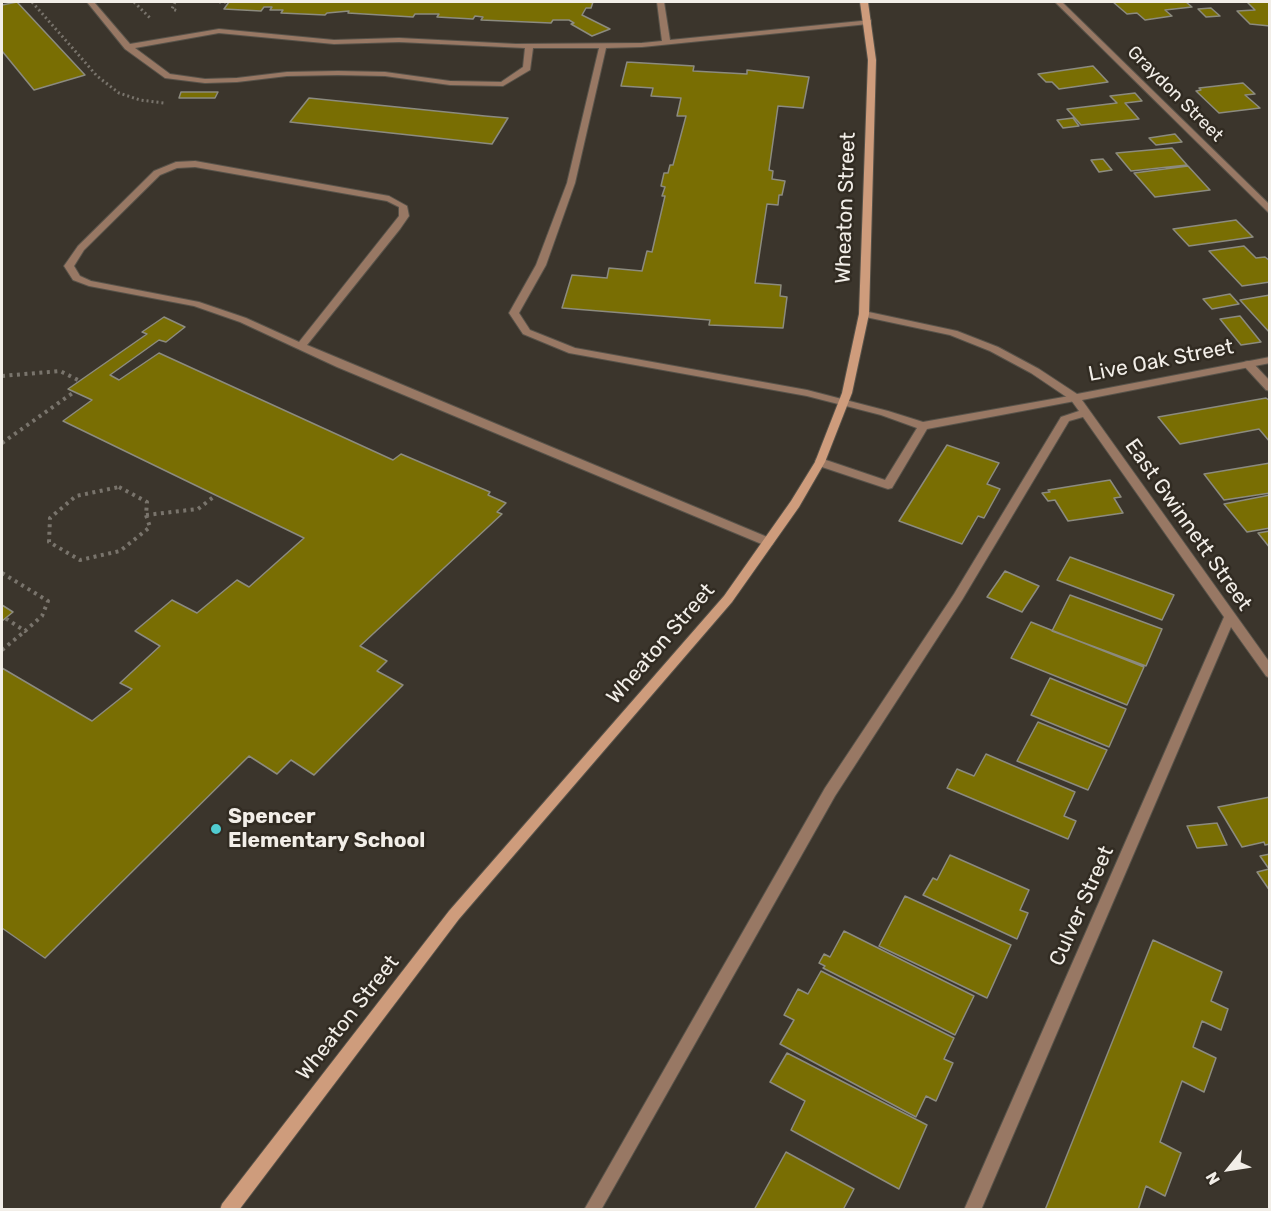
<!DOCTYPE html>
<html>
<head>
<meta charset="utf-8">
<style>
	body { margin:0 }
	#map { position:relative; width:1271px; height:1211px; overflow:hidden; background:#3b352c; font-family:Rubik,sans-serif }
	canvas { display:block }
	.frame { position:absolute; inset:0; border:3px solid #f2eee8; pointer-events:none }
	.north { position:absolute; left:1199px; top:1139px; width:60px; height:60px; -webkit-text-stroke:4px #312b22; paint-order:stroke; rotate:240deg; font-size:16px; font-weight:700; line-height:24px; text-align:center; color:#f2eee8 }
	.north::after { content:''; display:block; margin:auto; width:21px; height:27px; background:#f2eee8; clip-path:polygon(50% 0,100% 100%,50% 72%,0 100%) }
</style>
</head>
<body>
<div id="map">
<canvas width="1271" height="1211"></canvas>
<div class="frame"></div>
<div class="north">N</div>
</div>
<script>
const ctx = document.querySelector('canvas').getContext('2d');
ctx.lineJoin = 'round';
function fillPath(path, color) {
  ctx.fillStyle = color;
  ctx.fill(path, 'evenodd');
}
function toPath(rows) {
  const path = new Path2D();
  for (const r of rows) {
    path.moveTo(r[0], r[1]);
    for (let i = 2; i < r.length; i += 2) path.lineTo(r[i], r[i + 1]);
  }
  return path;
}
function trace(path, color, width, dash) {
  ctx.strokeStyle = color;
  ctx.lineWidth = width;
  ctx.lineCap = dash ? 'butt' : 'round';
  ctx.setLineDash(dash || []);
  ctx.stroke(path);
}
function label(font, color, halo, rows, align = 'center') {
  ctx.font = font + ' Rubik,sans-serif';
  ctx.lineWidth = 5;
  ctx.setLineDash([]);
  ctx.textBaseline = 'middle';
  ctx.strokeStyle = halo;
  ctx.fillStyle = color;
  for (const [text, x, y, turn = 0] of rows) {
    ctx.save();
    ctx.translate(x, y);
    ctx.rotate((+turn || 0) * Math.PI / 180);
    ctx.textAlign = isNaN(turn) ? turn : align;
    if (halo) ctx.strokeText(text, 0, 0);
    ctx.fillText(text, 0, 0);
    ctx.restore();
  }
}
const building = toPath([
	[17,2,85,75,34,90,2,51,2,5,17,2],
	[220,2,593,2,591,8,586,8,582,15,610,29,592,36,571,24,574,23,569,20,553,20,551,23,481,20,483,17,475,16,473,19,437,17,439,14,415,14,413,17,348,13,349,11,327,13,325,15,281,13,283,10,270,10,272,7,264,7,261,11,224,9,229,2,220,2],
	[1113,2,1186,2,1192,7,1165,10,1172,16,1145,20,1137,13,1127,14,1113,2],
	[1247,2,1270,2,1270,26,1250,24,1237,11,1255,10,1247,2],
	[1211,8,1220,16,1206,17,1198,9,1211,8],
	[627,62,694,66,693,71,747,74,747,70,809,77,803,108,778,106,769,170,773,171,772,179,785,181,782,195,779,195,778,205,767,204,755,283,781,285,780,296,787,297,783,328,709,325,710,320,562,308,572,275,607,278,609,268,642,271,647,251,652,252,665,196,662,196,665,187,661,186,664,173,668,173,670,165,673,165,686,116,677,116,681,98,651,96,653,88,621,86,627,62],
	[1093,66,1108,82,1059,89,1052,82,1046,82,1038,74,1093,66],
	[1243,83,1255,94,1245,95,1260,108,1219,113,1196,91,1201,90,1199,88,1243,83],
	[181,92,218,92,215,98,179,98,181,92],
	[1135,93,1142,101,1125,103,1139,119,1081,125,1067,109,1117,103,1110,96,1135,93],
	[309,98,485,116,508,118,492,144,290,122,309,98],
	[1073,118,1079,126,1063,128,1057,120,1073,118],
	[1175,134,1182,142,1156,145,1149,138,1175,134],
	[1172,148,1187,165,1131,171,1116,153,1172,148],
	[1103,159,1112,170,1099,172,1091,160,1103,159],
	[1188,166,1210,190,1155,197,1134,173,1188,166],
	[1236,220,1253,237,1189,246,1173,229,1236,220],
	[1244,246,1256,258,1265,257,1270,261,1270,282,1242,286,1209,251,1244,246],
	[1230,294,1239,304,1212,309,1203,299,1230,294],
	[1270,295,1270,333,1240,300,1270,295],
	[1240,316,1261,342,1241,345,1220,319,1240,316],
	[164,317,185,327,166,342,159,340,110,375,119,380,159,353,393,460,401,454,490,492,488,495,506,503,497,512,502,514,360,646,387,661,377,671,403,685,314,775,291,760,277,774,249,756,45,958,2,928,2,668,92,721,132,689,120,683,160,646,135,631,172,600,197,613,237,580,249,587,304,538,63,421,92,400,68,389,147,334,142,332,164,317],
	[1266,398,1270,401,1270,442,1259,429,1180,444,1158,417,1266,398],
	[947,445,999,463,987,484,1000,489,984,518,978,516,962,544,899,521,947,445],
	[1270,463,1270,493,1224,500,1204,474,1270,463],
	[1110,480,1121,497,1114,498,1123,513,1068,521,1055,500,1048,501,1042,493,1050,492,1048,490,1110,480],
	[1270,495,1270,528,1247,532,1224,504,1270,495],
	[1270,531,1270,548,1258,533,1270,531],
	[1070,557,1174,595,1162,620,1057,580,1070,557],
	[1005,571,1039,586,1022,612,987,597,1005,571],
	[1070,595,1162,629,1146,666,1052,631,1070,595],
	[2,605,13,612,2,621,2,605],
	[1031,622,1144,667,1127,705,1011,658,1031,622],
	[1050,678,1126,709,1109,747,1031,715,1050,678],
	[1038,722,1107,750,1088,790,1017,761,1038,722],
	[986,754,1075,792,1064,816,1076,821,1068,839,947,788,957,769,974,776,986,754],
	[1270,797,1270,844,1265,845,1264,842,1242,847,1218,807,1270,797],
	[1217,823,1227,845,1197,848,1187,826,1217,823],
	[1270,854,1270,891,1257,872,1269,869,1260,856,1270,854],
	[950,855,1029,890,1020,910,1028,913,1017,939,923,895,933,878,937,880,950,855],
	[905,896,1011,945,987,998,879,946,905,896],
	[844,931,974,996,955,1035,823,968,825,966,819,963,824,954,830,957,844,931],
	[1153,940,1222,972,1211,1001,1228,1009,1221,1030,1202,1021,1193,1047,1216,1058,1204,1092,1182,1081,1160,1142,1181,1153,1165,1196,1146,1186,1138,1210,1045,1210,1153,940],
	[821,971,954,1038,944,1059,953,1063,936,1101,926,1096,916,1117,780,1044,794,1020,784,1015,798,989,808,994,821,971],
	[787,1053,927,1125,899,1189,791,1130,805,1101,770,1082,787,1053],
	[786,1152,854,1189,843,1210,754,1210,786,1152]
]);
const pathFar1 = toPath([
	[32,2,97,76,119,93,140,100,164,103],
	[134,2,150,18],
	[175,2,172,9,178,11],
	[219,2,226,2]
]);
const path = toPath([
	[2,376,60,371,80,381],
	[2,443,74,392],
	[119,487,147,502,146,515,150,527,120,551,80,560,49,542,50,518,76,496,119,487],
	[146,515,198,509,216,495],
	[2,573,48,601,42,616,25,631,5,618],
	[2,650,25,631]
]);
const service = toPath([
	[87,2,94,2,130,44,219,29,334,40,399,38,516,44,642,43,662,41,657,2,664,2,670,40,871,20,871,24,868,24,642,47,606,48,575,183,546,265,519,313,530,330,575,348,807,390,888,411,923,422,1075,395,1080,398,1075,401,927,429,892,488,888,489,816,465,815,462,816,459,820,458,885,480,917,428,881,415,807,396,569,353,523,334,509,313,536,265,567,183,599,48,533,48,530,70,503,86,450,85,385,76,338,75,287,76,237,82,205,83,165,78,125,49,87,2],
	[219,33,334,44,399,42,525,48,523,67,501,82,450,81,385,72,338,71,287,72,237,78,205,79,170,74,135,48,219,33],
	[195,161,389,196,407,206,409,216,400,229,307,345,772,539,774,542,772,545,764,545,337,367,240,322,194,306,89,286,73,280,64,266,78,246,154,171,176,162,195,161],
	[195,167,387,201,399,207,399,216,299,342,246,318,199,302,91,281,80,276,74,266,84,250,160,175,177,168,195,167],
	[1248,361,1252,362,1270,381,1270,391,1266,390,1244,366,1244,362,1248,361]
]);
const minor = toPath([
	[1055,2,1062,2,1270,205,1270,214,1055,2],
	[864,311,957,331,998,347,1039,369,1077,394,1270,357,1270,363,1082,400,1270,663,1270,678,1266,676,1231,627,981,1210,964,1210,1224,617,1083,417,1069,421,962,600,835,796,601,1210,584,1210,825,788,954,594,1061,417,1079,411,1071,400,1031,373,990,351,950,335,861,316,861,312,864,311]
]);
const secondary = toPath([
	[860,2,868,2,876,60,869,314,852,393,825,462,799,507,732,602,459,919,239,1210,220,1210,222,1204,449,911,724,596,791,501,815,462,842,393,859,314,868,60,860,2]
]);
const markers = [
	[216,829,6,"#51ccd1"]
];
const farStreetnames = [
	["Graydon Street",1175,94,45]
];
const streetNames = [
	["Wheaton Street",846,208,-88],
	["Live Oak Street",1161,361,-11],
	["East Gwinnett Street",1188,525,55],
	["Wheaton Street",661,644,-49],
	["Culver Street",1082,906,-66],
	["Wheaton Street",348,1018,-52]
];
const poiNames = [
	["Spencer",228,817],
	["Elementary School",228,841]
];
fillPath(building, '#796e03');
trace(building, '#8c8b7f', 1.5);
trace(service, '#58534a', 2);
trace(minor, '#58534a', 2);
trace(secondary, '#58534a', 2);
trace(pathFar1, '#79746c', 3, [2, 3]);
trace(path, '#79746c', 4, [3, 4.5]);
fillPath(service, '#987864');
fillPath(minor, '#987864');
fillPath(secondary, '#ce9c7c');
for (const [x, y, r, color] of markers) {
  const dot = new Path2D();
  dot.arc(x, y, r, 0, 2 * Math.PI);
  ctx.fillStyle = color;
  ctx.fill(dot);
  trace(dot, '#312b22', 2);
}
label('18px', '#f2eee8', '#312b22', farStreetnames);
label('21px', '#f2eee8', '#312b22', streetNames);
label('bold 21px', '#f2eee8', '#312b22', poiNames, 'left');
</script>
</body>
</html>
